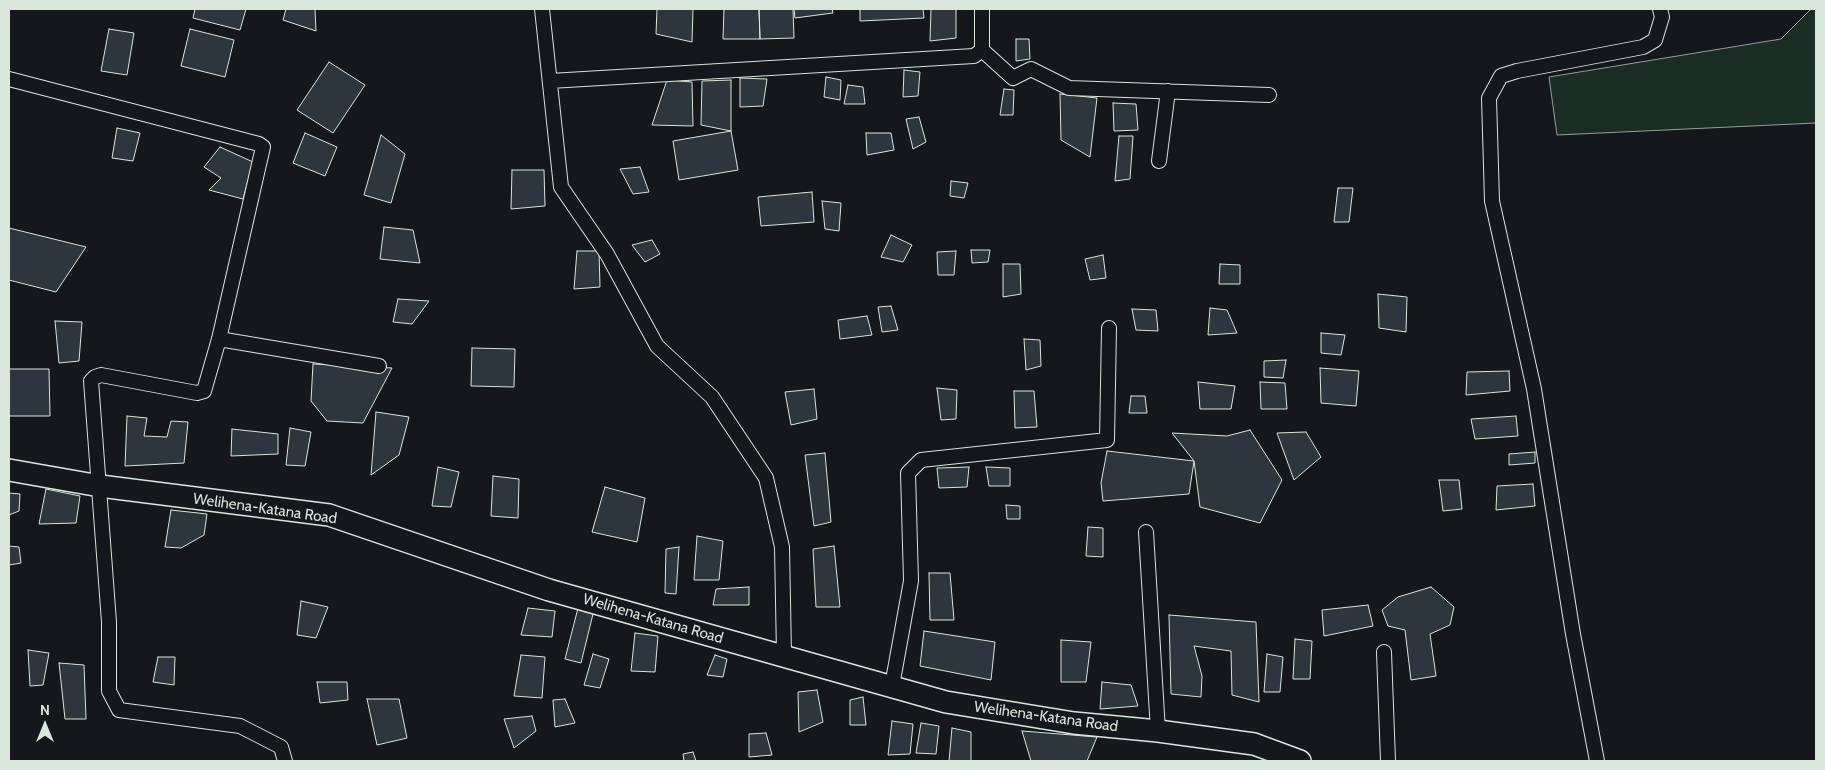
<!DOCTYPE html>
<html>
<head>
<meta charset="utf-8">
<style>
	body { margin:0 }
	#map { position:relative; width:1825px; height:770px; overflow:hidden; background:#14181c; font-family:Cabin,sans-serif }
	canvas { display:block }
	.frame { position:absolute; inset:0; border:10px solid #d8e6dc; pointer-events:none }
	.north { position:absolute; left:20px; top:700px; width:50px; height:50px; -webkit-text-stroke:4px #14181c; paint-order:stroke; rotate:0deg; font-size:14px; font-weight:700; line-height:20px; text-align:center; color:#d8e6dc }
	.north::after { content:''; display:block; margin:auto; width:18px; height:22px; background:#d8e6dc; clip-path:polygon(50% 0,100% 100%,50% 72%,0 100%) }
</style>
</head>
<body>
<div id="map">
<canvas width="1825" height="770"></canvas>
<div class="frame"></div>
<div class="north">N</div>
</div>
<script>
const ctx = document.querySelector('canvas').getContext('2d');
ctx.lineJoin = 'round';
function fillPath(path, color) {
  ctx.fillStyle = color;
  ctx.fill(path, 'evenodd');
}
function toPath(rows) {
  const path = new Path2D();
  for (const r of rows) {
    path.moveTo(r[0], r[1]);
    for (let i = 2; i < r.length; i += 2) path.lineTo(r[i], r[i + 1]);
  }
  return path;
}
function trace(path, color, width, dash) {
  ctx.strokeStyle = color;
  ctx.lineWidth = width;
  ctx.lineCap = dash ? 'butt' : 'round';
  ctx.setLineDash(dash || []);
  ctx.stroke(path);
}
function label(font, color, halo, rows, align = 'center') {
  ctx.font = font + ' Cabin,sans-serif';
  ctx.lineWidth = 4;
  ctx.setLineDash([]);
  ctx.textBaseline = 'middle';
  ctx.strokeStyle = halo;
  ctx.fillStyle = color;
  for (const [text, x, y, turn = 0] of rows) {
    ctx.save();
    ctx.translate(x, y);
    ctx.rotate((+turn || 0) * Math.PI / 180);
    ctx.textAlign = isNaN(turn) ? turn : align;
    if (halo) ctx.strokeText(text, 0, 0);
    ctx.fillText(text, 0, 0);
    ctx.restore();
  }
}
const green = toPath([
	[1811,9,1816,9,1816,123,1557,135,1549,77,1781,39,1811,9]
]);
const building = toPath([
	[195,9,246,9,240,30,193,18,195,9],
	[286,9,315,9,316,31,283,20,286,9],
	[657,9,693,9,692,42,656,34,657,9],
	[724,9,759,9,760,39,723,39,724,9],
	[759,9,793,9,794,38,760,39,759,9],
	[794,9,832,9,833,13,795,18,794,9],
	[860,9,923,9,924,18,860,21,860,9],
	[931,9,956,9,956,38,930,41,931,9],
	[109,29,134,33,127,75,101,71,109,29],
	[190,29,234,40,225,77,181,66,190,29],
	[1016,39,1029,39,1030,59,1016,61,1016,39],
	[329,62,365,85,333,133,297,110,329,62],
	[904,70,920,72,918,96,903,97,904,70],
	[826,77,841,80,840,100,824,97,826,77],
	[740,78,767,79,763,106,740,107,740,78],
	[667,80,692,82,693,126,652,125,667,80],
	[731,80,731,131,701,125,702,81,731,80],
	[848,85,863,87,865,104,844,104,848,85],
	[1004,89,1014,90,1013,115,1000,115,1004,89],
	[1060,94,1097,98,1090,157,1061,140,1060,94],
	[1113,103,1136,104,1138,130,1114,131,1113,103],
	[919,117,926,142,913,149,906,119,919,117],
	[117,128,140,133,133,161,112,158,117,128],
	[731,131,738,170,679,180,673,141,731,131],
	[305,133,337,147,325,176,293,163,305,133],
	[866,133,891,133,894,150,867,155,866,133],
	[381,135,405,154,391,203,364,195,381,135],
	[1119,136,1133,136,1130,179,1115,181,1119,136],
	[220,147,253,162,243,199,209,190,221,178,204,167,220,147],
	[640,167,649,192,633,194,620,169,640,167],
	[512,170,544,170,545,206,511,209,512,170],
	[951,181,968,183,964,198,950,196,951,181],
	[1338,188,1353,188,1349,222,1334,222,1338,188],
	[812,192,814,222,761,226,758,197,812,192],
	[822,201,841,203,839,231,825,229,822,201],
	[384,227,413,230,420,263,380,259,384,227],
	[9,228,86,247,56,292,9,280,9,228],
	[891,235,912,245,903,262,881,257,891,235],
	[652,240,660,254,645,262,632,245,652,240],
	[971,250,990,250,988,262,972,263,971,250],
	[577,251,599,251,600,287,574,289,577,251],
	[956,251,954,275,938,275,937,252,956,251],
	[1103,255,1106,278,1090,280,1085,259,1103,255],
	[1003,264,1020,264,1021,294,1003,297,1003,264],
	[1220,264,1240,265,1240,284,1219,284,1220,264],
	[1378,294,1407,297,1406,332,1379,328,1378,294],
	[398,299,429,301,412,324,393,322,398,299],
	[891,306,898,330,882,332,878,307,891,306],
	[1210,308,1227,310,1237,333,1208,335,1210,308],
	[1132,309,1156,310,1158,331,1136,330,1132,309],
	[867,316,872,335,840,339,838,320,867,316],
	[55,321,82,322,79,361,59,363,55,321],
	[1321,333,1345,335,1341,355,1321,353,1321,333],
	[1024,339,1040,340,1041,366,1026,370,1024,339],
	[472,348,515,349,514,387,471,386,472,348],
	[1286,360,1283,378,1264,377,1264,361,1286,360],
	[313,364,392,368,363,423,327,421,311,401,313,364],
	[1320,368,1359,371,1356,406,1321,403,1320,368],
	[9,369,49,369,50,416,9,416,9,369],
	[1509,371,1510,391,1466,395,1467,372,1509,371],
	[1198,382,1235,386,1231,409,1200,409,1198,382],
	[1260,382,1285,383,1287,409,1261,409,1260,382],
	[937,388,957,390,956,419,941,420,937,388],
	[814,389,817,419,791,425,785,392,814,389],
	[1014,391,1034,391,1037,427,1015,428,1014,391],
	[1131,396,1145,396,1147,413,1129,413,1131,396],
	[376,412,409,417,399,455,371,475,376,412],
	[127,416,147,418,144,436,167,437,171,421,188,422,184,463,125,466,127,416],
	[1516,416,1518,436,1475,439,1471,419,1516,416],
	[290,428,311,432,305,466,286,465,290,428],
	[232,429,278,434,278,454,231,456,232,429],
	[1250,430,1282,480,1260,523,1200,507,1194,461,1172,433,1227,436,1250,430],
	[1306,432,1321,457,1294,480,1277,433,1306,432],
	[1107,451,1194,461,1189,494,1103,501,1101,483,1107,451],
	[1535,452,1535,463,1509,465,1509,454,1535,452],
	[825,453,831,522,814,526,805,455,825,453],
	[438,467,459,472,451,507,432,506,438,467],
	[969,467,967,487,939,488,937,468,969,467],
	[986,467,1010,468,1010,486,989,486,986,467],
	[493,476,519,479,518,518,491,516,493,476],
	[1439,480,1459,480,1462,509,1443,511,1439,480],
	[1533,484,1535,506,1496,510,1497,486,1533,484],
	[605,487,645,498,637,542,592,532,605,487],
	[46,489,80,496,76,523,39,524,46,489],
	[9,493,20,494,19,511,9,515,9,493],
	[1006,505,1020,506,1020,519,1007,519,1006,505],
	[171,510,207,514,204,535,181,548,165,547,171,510],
	[1088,527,1103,528,1103,557,1086,556,1088,527],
	[697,536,723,541,719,580,694,580,697,536],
	[9,546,19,547,21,563,9,565,9,546],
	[834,546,840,607,816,607,813,549,834,546],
	[679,547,676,594,665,593,666,549,679,547],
	[929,573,950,573,954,620,930,620,929,573],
	[749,587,749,605,713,605,716,589,749,587],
	[1431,587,1454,607,1450,625,1430,634,1436,676,1411,680,1405,630,1388,626,1382,610,1398,597,1431,587],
	[301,601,328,607,316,638,297,635,301,601],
	[1368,605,1373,626,1324,636,1322,610,1368,605],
	[528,608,555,611,552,637,521,635,528,608],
	[578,608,593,614,581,663,565,659,578,608],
	[1169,615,1256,622,1259,702,1232,695,1231,651,1194,646,1202,676,1201,697,1171,694,1169,615],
	[924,631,995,642,991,680,920,666,924,631],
	[635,633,658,636,655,672,631,671,635,633],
	[1295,639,1312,641,1310,679,1293,679,1295,639],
	[1061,640,1091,642,1086,682,1061,682,1061,640],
	[28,650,49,653,43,685,30,686,28,650],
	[593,654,609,659,600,688,584,685,593,654],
	[1267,654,1283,657,1280,692,1264,692,1267,654],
	[521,655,545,657,542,698,514,696,521,655],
	[715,655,727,659,723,677,707,675,715,655],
	[158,657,175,657,174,685,153,682,158,657],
	[59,663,84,665,86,719,65,719,59,663],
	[317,682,347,682,348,700,320,703,317,682],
	[1102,682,1131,685,1138,706,1100,709,1102,682],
	[817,690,823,722,799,732,798,692,817,690],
	[863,697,866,725,850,725,850,700,863,697],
	[367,699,399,699,407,738,377,745,367,699],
	[565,699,575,723,555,727,553,700,565,699],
	[532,716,536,731,514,748,504,719,532,716],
	[892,721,913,724,910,754,888,755,892,721],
	[921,723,939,726,936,754,916,753,921,723],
	[952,728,971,732,971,761,949,761,952,728],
	[1022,731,1097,737,1087,761,1031,761,1022,731],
	[766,733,772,755,749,757,749,734,766,733],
	[693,752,696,761,684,761,683,754,693,752]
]);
const minor = toPath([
	[542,9,561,187,607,254,657,346,712,397,766,478,782,547,784,655],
	[982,50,1013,78,1031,69,1069,88,1269,95],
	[9,79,259,144,263,147,219,339,204,391,197,393,101,375,95,377,91,381,109,622,109,691,119,710,240,726,281,747,285,761],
	[550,81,974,56,982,50,982,9],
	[1159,161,1168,91],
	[219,339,379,366],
	[1146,532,1158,731],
	[1384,652,1388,761],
	[892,686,911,581,908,473,921,460,1107,440,1109,328],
	[1597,761,1573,634,1534,389,1492,201,1489,98,1501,76,1517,71,1643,47,1655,40,1662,17,1660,9]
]);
const primary = toPath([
	[9,470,100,486,329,515,549,590,946,702,1074,723,1158,731,1254,744,1300,761]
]);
const streetNames = [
	["Welihena-Katana Road",265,509,8],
	["Welihena-Katana Road",653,619,16],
	["Welihena-Katana Road",1046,717,8]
];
fillPath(green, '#1a2d24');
trace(green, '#939e99', 1);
fillPath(building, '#2c363c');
trace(building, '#d8e6dc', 1);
trace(minor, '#d8e6dc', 16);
trace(primary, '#d8e6dc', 24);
trace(minor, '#14181c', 14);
trace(primary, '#14181c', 21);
label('15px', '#d8e6dc', '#14181c', streetNames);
</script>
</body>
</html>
